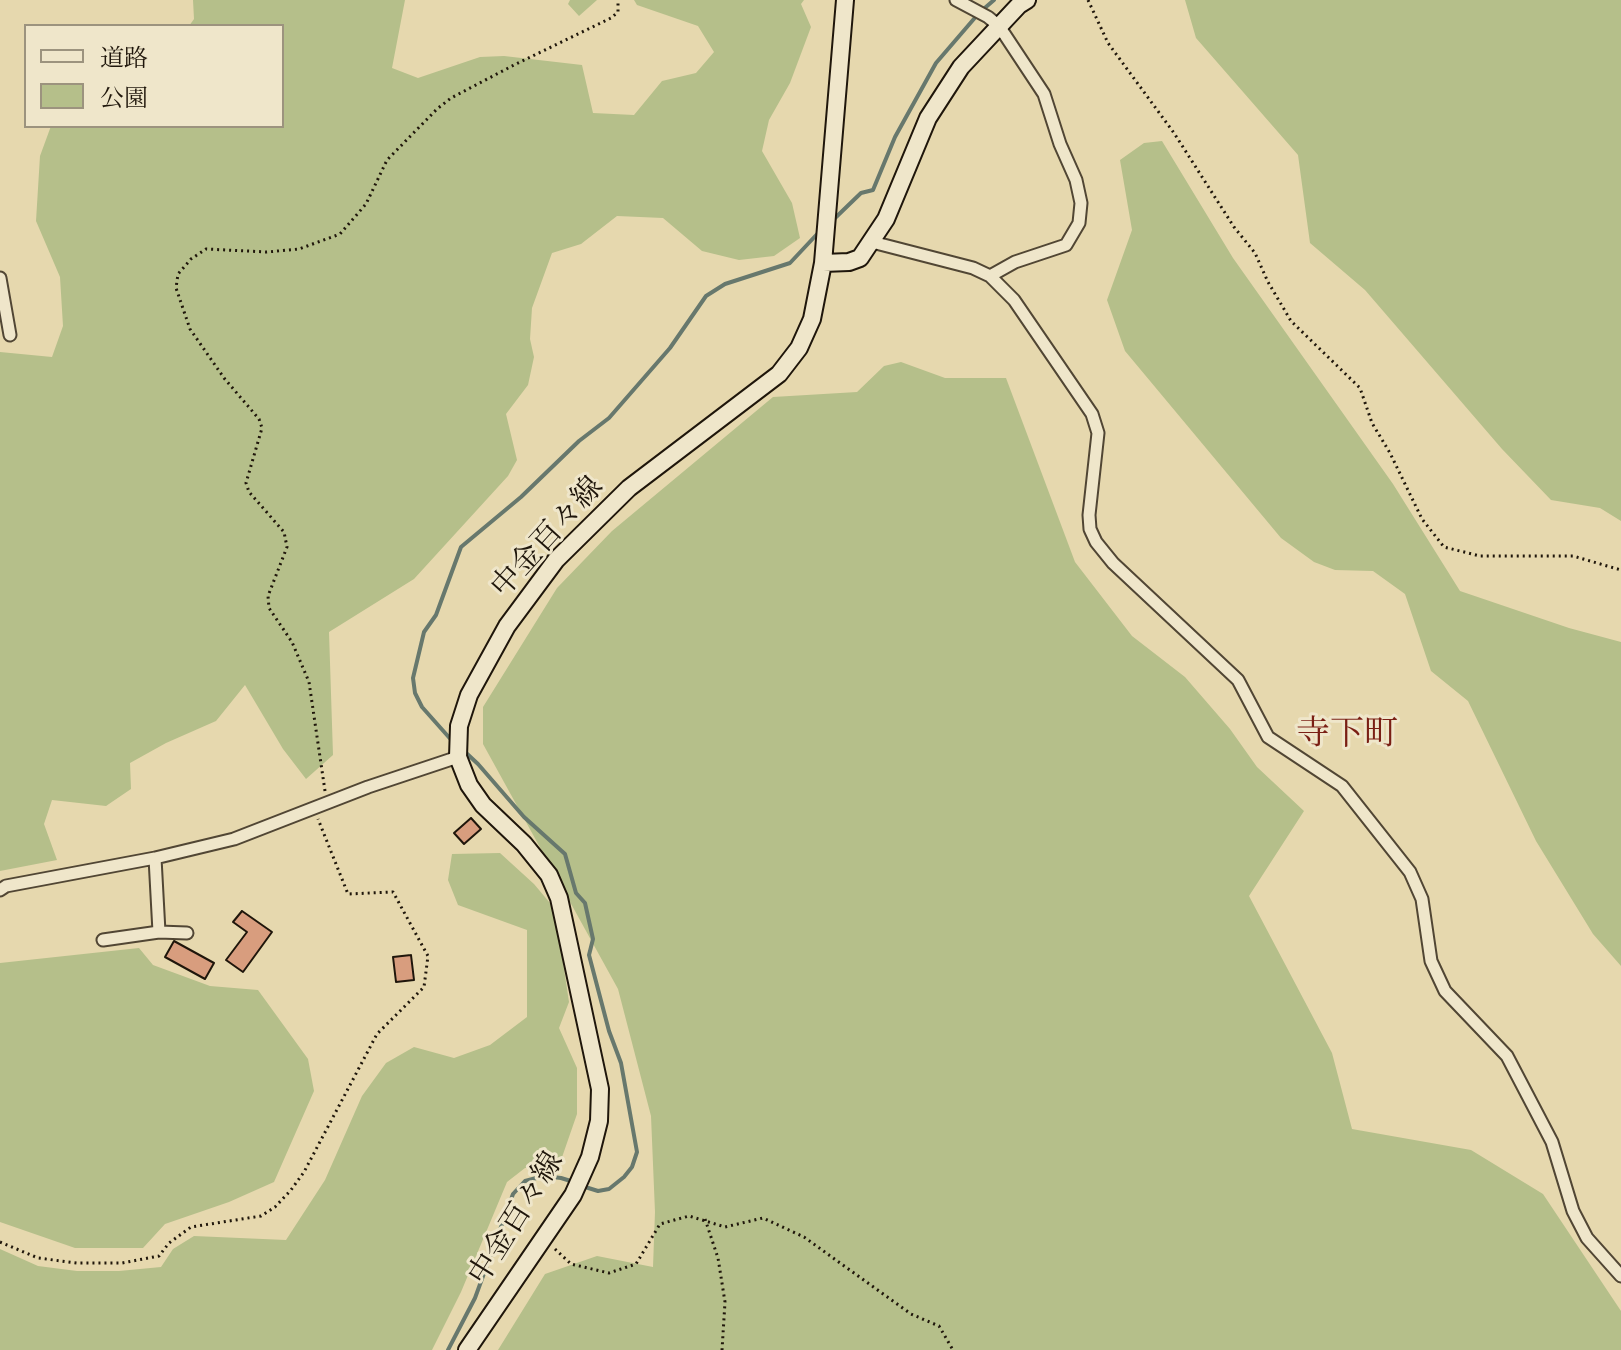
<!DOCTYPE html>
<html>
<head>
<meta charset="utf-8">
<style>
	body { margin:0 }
	#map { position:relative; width:1621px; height:1350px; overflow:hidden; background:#e6d8ae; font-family:"Gentium Book Plus","Noto Serif JP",serif }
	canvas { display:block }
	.legend { position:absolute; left:24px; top:24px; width:260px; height:104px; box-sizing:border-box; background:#efe6ca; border:2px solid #9c937e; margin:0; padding:10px 14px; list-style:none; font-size:24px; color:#1f160b }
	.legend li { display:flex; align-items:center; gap:16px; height:40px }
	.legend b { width:40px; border:2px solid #9c937e }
</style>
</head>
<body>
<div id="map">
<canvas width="1621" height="1350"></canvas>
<ul class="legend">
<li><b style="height:10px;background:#efe6ca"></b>道路</li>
<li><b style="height:22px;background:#b5bf8a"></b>公園</li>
</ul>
</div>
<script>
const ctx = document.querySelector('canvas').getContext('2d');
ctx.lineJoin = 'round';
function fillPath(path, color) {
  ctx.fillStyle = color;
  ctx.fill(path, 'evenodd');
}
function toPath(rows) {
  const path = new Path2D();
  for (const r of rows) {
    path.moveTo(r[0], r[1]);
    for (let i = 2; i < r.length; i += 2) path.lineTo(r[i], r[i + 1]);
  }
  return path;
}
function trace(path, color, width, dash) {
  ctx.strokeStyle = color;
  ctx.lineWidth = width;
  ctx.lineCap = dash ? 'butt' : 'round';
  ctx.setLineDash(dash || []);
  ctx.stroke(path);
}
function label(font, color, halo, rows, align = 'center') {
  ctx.font = font + ' "Gentium Book Plus","Noto Serif JP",serif';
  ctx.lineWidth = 6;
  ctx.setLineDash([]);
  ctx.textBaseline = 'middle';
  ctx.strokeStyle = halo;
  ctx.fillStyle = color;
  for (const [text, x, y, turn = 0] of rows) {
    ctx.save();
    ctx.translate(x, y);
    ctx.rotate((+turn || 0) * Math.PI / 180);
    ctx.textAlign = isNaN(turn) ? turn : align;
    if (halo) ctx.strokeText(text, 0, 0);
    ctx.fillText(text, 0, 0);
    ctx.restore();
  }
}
const green = toPath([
	[193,0,405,0,392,68,418,78,480,57,504,56,582,65,593,113,634,115,662,81,696,73,714,52,698,26,637,5,634,0,804,0,801,4,811,27,790,83,769,120,762,151,792,203,800,238,774,256,739,260,702,251,663,218,617,216,581,244,552,253,532,308,530,339,534,357,528,385,506,414,517,460,508,476,414,579,329,632,333,755,306,779,283,749,245,685,216,721,166,743,130,763,131,789,106,806,52,800,44,824,57,860,0,871,0,352,52,357,63,326,60,277,36,221,40,156,51,126,282,126,282,26,189,26,194,19],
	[570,0,597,0,579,16,568,4],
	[1185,0,1621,0,1621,521,1600,508,1551,500,1502,449,1365,290,1310,243,1298,155,1196,38],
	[1162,141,1233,258,1393,484,1460,591,1569,628,1621,642,1621,966,1593,934,1536,841,1468,701,1431,671,1405,594,1373,571,1335,570,1314,562,1281,538,1125,351,1107,300,1132,230,1120,160,1144,143],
	[901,362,945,378,1006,378,1075,562,1132,636,1185,677,1230,729,1257,767,1304,811,1249,896,1332,1053,1352,1129,1471,1150,1543,1194,1621,1311,1621,1350,498,1350,545,1274,597,1256,653,1267,655,1212,651,1116,618,989,483,744,483,707,557,588,612,531,773,397,857,392,884,366],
	[500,853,534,884,555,909,569,1002,559,1028,577,1068,577,1114,560,1163,525,1168,507,1182,461,1292,432,1350,0,1350,0,1249,38,1266,77,1271,119,1271,161,1267,173,1249,194,1236,286,1240,325,1180,362,1096,386,1063,414,1047,454,1058,490,1045,527,1017,527,930,458,905,448,880,452,854],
	[139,948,153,965,210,986,258,990,308,1059,314,1091,274,1182,229,1202,165,1224,143,1248,75,1248,0,1222,0,963]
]);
const stream = toPath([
	[833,220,861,193,873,190,895,137,936,63,979,13,994,0],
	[454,743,422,707,415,693,413,678,424,632,436,615,461,547,521,497,579,441,609,418,670,348,706,296,725,284,790,263,820,231],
	[464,751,478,764,524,817,565,854,576,893,585,903,593,939,589,955,609,1031,621,1063,637,1152,632,1167,624,1177,609,1189,598,1191,582,1186],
	[448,1350,475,1298,513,1194,525,1181,544,1176,561,1178,574,1182]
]);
const building = toPath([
	[471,818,481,829,464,844,454,833,471,818],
	[242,911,272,932,243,972,226,960,247,932,233,922,242,911],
	[174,941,214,963,205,979,165,957,174,941],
	[411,955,414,980,396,982,393,957,411,955]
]);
const path = toPath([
	[1088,0,1108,43,1174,133,1234,227,1255,253,1268,282,1291,321,1360,388,1372,423,1390,453,1422,519,1444,547,1480,556,1573,556,1621,570],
	[325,791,309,682,292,642,269,608,268,596,287,547,284,532,249,492,246,483,262,428,259,419,224,378,190,329,176,288,178,274,191,259,206,249,267,252,299,249,340,234,366,204,387,160,437,109,451,98,514,65,611,18,618,12,618,0],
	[705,1219,718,1258,725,1302,722,1350],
	[0,1242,38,1258,77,1263,122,1263,159,1256,169,1243,191,1227,261,1216,275,1207,291,1190,304,1172,377,1034,424,987,428,956,393,892,348,894,318,819],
	[555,1249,571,1264,609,1273,636,1264,660,1224,689,1216,725,1227,763,1218,804,1237,911,1314,939,1326,953,1350]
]);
const street = toPath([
	[956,0,988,17,999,26,1044,94,1060,144,1076,180,1081,203,1079,223,1066,245,1015,262,990,276],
	[872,242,973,268,990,276,1014,300,1092,414,1098,433,1089,515,1090,529,1096,542,1113,563,1238,680,1268,737,1342,786,1410,872,1422,899,1431,961,1445,991,1507,1056,1552,1142,1573,1211,1587,1238,1621,1276],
	[0,278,10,335],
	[155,858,159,932],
	[0,890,6,886,155,858,234,839,368,787,458,757],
	[103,940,159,932,187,933]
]);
const secondary = toPath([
	[823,263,849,262,860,258,886,219,928,118,961,67,1019,5,1027,0],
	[467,1350,573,1195,590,1157,599,1121,600,1089,559,898,549,875,524,844,483,805,469,785,458,757,459,726,469,695,507,626,556,560,629,488,779,374,799,348,812,319,823,263,845,0]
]);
const streetNames = [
	["中金百々線",548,538,-48],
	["中金百々線",517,1219,-58]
];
const quarterNames = [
	["寺下町",1347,735]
];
fillPath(green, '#b5bf8a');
trace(stream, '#67786d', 4);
fillPath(building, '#d89d7e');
trace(building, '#1f160b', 2);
trace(street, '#514634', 15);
trace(secondary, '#1f160b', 20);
trace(path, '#1f160b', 3, [2, 4]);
trace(street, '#efe6ca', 11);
trace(secondary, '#efe6ca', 16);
label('30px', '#1f160b', '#efe6ca', streetNames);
label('34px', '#7a1f14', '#efe6ca', quarterNames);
</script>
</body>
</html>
